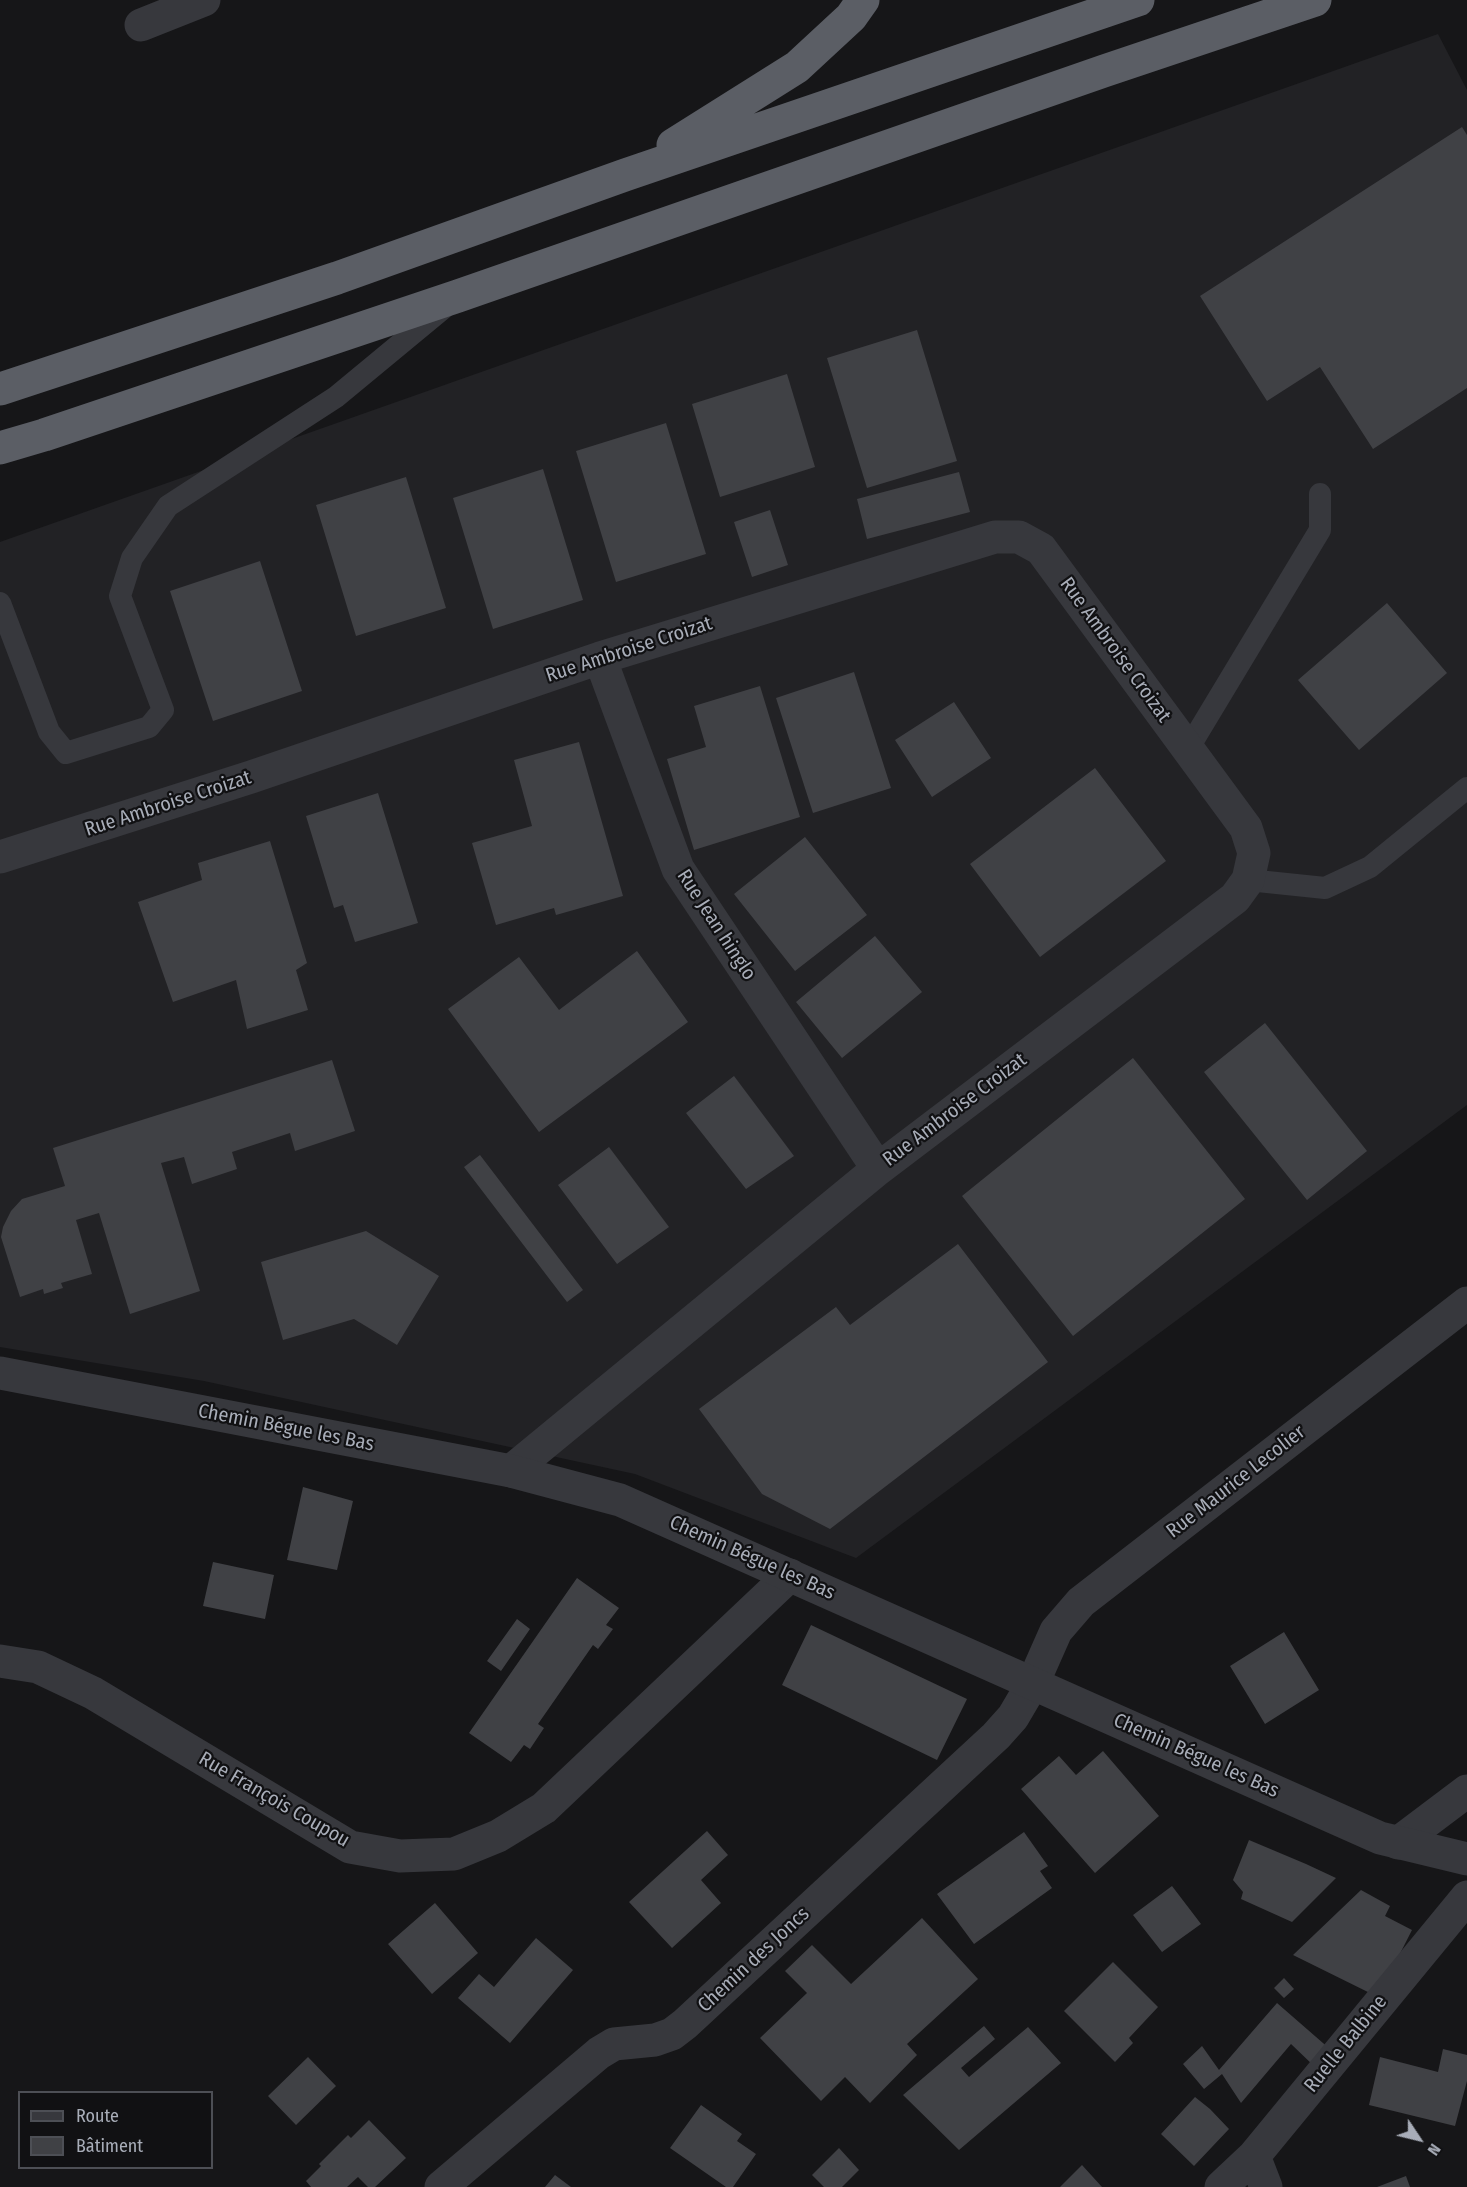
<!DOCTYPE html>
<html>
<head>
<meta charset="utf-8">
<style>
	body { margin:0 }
	#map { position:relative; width:1467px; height:2187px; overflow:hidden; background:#161618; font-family:"Fira Sans Condensed",sans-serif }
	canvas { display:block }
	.legend { position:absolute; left:18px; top:2091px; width:195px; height:78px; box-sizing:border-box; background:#111113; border:2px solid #4d4f55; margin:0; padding:8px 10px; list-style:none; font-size:18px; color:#a8adb8 }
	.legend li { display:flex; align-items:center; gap:12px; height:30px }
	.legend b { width:30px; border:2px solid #4d4f55 }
	.north { position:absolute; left:1389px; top:2109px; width:60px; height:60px; -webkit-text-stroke:4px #111113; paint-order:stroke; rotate:125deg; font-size:16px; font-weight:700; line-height:24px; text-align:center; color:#a8adb8 }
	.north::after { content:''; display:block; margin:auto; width:21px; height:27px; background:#a8adb8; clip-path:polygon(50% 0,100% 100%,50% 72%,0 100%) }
</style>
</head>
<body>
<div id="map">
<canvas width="1467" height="2187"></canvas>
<ul class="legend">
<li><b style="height:8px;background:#37383d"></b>Route</li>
<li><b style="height:16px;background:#404145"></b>Bâtiment</li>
</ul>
<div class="north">N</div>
</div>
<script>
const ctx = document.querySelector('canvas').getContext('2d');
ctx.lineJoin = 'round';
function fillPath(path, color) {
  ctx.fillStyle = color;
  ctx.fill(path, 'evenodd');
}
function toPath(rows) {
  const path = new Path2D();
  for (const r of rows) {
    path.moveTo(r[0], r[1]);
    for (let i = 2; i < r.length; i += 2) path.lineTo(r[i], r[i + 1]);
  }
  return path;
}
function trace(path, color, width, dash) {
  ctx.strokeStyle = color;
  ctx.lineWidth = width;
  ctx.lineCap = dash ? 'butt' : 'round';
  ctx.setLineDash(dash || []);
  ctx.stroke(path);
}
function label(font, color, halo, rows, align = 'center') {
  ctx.font = font + ' "Fira Sans Condensed",sans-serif';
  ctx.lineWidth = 4.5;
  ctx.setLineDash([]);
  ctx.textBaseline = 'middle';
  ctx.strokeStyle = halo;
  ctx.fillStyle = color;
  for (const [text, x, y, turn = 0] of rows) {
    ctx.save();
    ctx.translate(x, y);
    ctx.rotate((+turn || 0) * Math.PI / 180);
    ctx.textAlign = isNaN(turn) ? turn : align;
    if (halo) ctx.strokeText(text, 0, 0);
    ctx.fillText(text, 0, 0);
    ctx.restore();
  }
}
const built = toPath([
	[1438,34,1467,90,1467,1105,856,1558,635,1474,204,1381,0,1347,0,542]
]);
const building = toPath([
	[1462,127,1467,135,1467,388,1373,449,1320,367,1267,401,1200,296],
	[917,330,957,461,867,488,827,358],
	[787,374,815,467,720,497,692,404],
	[666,423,706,554,616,582,576,451],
	[543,469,583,600,493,629,453,498],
	[959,472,970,512,867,539,857,499],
	[406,477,446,608,356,636,316,505],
	[770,510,788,565,752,577,734,522],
	[260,561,302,691,213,721,170,591],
	[1387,603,1447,673,1359,750,1298,680],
	[854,672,891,788,813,813,776,698],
	[760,686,800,817,694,850,667,759,706,747,694,706],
	[954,702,991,758,932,797,895,740],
	[579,742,623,896,556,915,554,908,496,925,472,843,532,826,514,760],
	[1095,768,1166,861,1040,957,970,864],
	[378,793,418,923,355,942,343,905,334,908,306,816],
	[805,837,867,915,795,971,734,894],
	[270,841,307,963,296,970,308,1010,247,1029,236,980,173,1002,138,902,202,880,198,863],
	[875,936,922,992,842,1058,796,1002],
	[637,951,688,1022,539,1132,448,1009,519,957,559,1010],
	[1265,1023,1367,1151,1307,1200,1204,1072],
	[1133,1058,1245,1199,1073,1336,962,1196],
	[332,1060,355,1131,295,1151,290,1133,232,1152,237,1169,192,1184,184,1157,161,1163,200,1291,130,1314,99,1213,76,1220,92,1274,61,1283,63,1288,44,1294,43,1289,20,1297,1,1237,3,1227,11,1211,22,1199,65,1186,53,1148],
	[734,1076,794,1156,746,1189,686,1113],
	[609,1147,669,1227,617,1264,558,1185],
	[480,1155,583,1290,567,1302,464,1167],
	[366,1231,439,1276,397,1345,354,1319,283,1340,261,1262],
	[958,1244,1048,1362,830,1529,762,1494,699,1409,836,1307,850,1325],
	[303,1487,353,1501,337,1570,287,1560],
	[213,1562,274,1575,265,1619,203,1606],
	[577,1578,619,1608,606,1625,613,1629,598,1649,593,1645,538,1724,544,1728,530,1749,524,1745,511,1762,469,1733],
	[517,1619,530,1629,501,1671,487,1661],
	[811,1625,967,1699,937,1760,782,1685],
	[1284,1632,1319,1690,1265,1724,1230,1666],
	[1103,1751,1159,1816,1095,1873,1021,1789,1059,1756,1076,1775],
	[707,1831,728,1855,701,1880,721,1903,672,1948,629,1902],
	[1024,1832,1048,1866,1040,1871,1052,1888,974,1944,937,1894],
	[1249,1840,1306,1864,1336,1878,1292,1922,1241,1899,1243,1892,1233,1880],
	[1172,1886,1201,1924,1162,1952,1133,1915],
	[1361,1890,1390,1906,1385,1916,1412,1930,1378,1997,1293,1955],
	[435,1903,478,1953,432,1994,388,1944],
	[922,1918,978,1979,907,2044,917,2055,870,2103,845,2077,821,2101,760,2038,807,1993,785,1971,812,1945,851,1984],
	[536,1938,573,1970,510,2043,458,1998,479,1974,494,1987],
	[1113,1962,1158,2007,1129,2038,1133,2043,1115,2062,1064,2011],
	[1284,1978,1294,1989,1284,1998,1274,1988],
	[1277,2003,1331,2050,1315,2067,1291,2044,1241,2103,1222,2074,1204,2089,1183,2064,1202,2046,1219,2070],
	[984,2026,995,2039,961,2068,969,2077,1028,2027,1061,2063,959,2150,903,2095],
	[1443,2049,1467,2055,1467,2081,1455,2126,1369,2105,1380,2057,1438,2072],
	[308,2057,336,2086,296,2125,268,2096],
	[1195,2097,1210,2109,1229,2129,1194,2166,1161,2134],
	[701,2105,742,2134,737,2141,756,2154,733,2187,726,2187,670,2148],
	[369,2120,406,2158,375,2187,368,2187,358,2177,347,2187,311,2187,306,2181,321,2166,319,2164,348,2135,351,2138],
	[839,2148,859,2170,842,2187,824,2187,812,2175],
	[1082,2165,1102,2187,1060,2187],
	[555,2175,571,2187,545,2187],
	[1406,2176,1410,2187,1377,2187]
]);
const service = toPath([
	[0,603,49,732,66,753,149,727,163,710,120,596,132,558,168,506,336,397,446,306],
	[1188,749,1320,530,1320,494],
	[1248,880,1325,888,1370,867,1467,788]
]);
const minor = toPath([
	[141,25,204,0],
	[600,658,678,869,878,1169],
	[0,857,251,777,600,658,995,537,1019,537,1041,549,1246,828,1254,853,1248,880,1235,898,878,1169,511,1471],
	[0,1661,38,1667,93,1693,350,1847,400,1856,454,1854,498,1836,544,1808,790,1575],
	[1398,1843,1467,1791],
	[1254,2156,1266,2187],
	[441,2187,599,2053,614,2044,655,2040,672,2034,685,2024,996,1736,1013,1717,1033,1683,1056,1631,1081,1602,1467,1303],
	[1221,2187,1254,2156,1467,1897]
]);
const tertiary = toPath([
	[0,1373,511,1471,620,1500,1380,1838,1467,1859]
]);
const trunk = toPath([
	[673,145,797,67,851,17,863,0],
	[0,389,337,278,625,175,1138,0],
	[0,448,44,435,458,296,1104,71,1315,0]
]);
const streetNames = [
	["Rue Ambroise Croizat",629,650,-18],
	["Rue Ambroise Croizat",1115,650,54],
	["Rue Ambroise Croizat",168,804,-18],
	["Rue Jean hinglo",716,925,57],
	["Rue Ambroise Croizat",955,1110,-37],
	["Chemin Bégue les Bas",286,1428,11],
	["Rue Maurice Lecolier",1236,1482,-38],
	["Chemin Bégue les Bas",752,1558,24],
	["Chemin Bégue les Bas",1196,1756,24],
	["Rue François Coupou",274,1800,30],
	["Chemin des Joncs",754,1960,-43],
	["Ruelle Balbine",1346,2044,-51]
];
fillPath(built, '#222225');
fillPath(building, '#404145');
trace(service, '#37383d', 22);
trace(minor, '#37383d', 33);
trace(tertiary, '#37383d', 33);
trace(trunk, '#5b5e65', 33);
label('20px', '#a8adb8', '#111113', streetNames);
</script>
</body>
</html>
